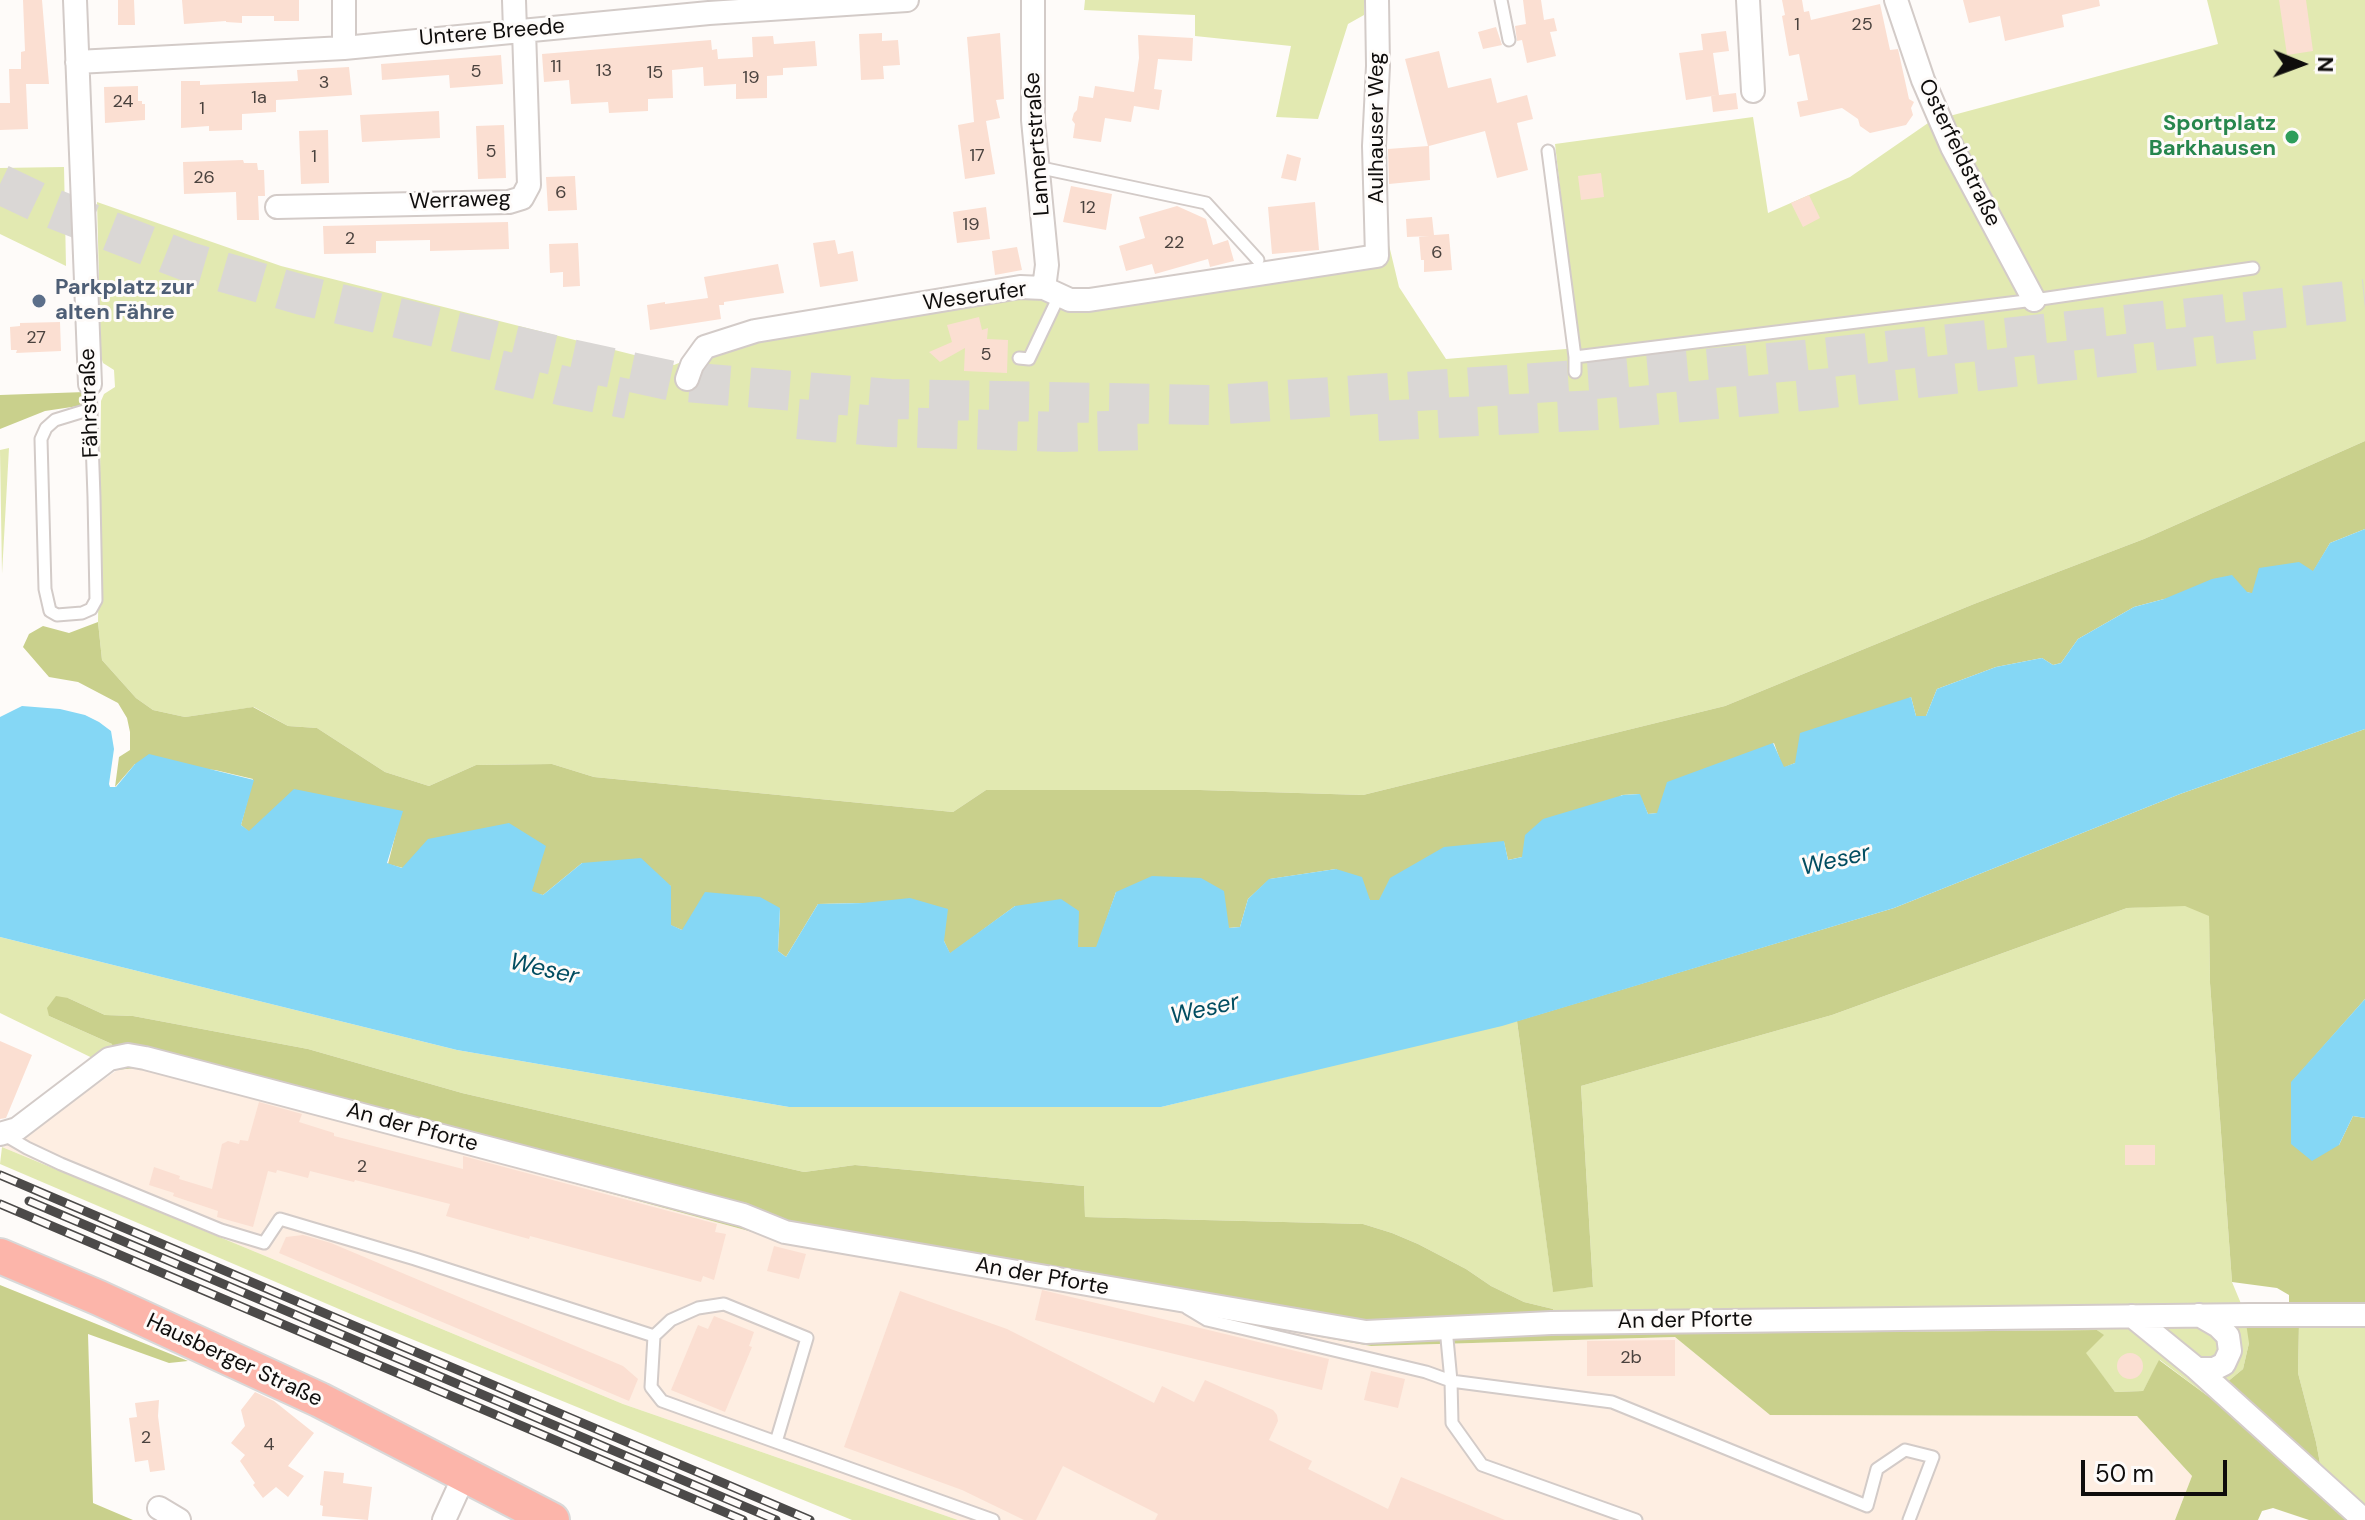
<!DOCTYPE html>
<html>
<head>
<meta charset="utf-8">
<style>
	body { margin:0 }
	#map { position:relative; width:2365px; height:1520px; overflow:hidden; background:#fefbf9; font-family:"DM Sans",sans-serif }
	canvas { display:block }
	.north { position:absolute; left:2261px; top:24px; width:80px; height:80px; -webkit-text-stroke:6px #fefbf9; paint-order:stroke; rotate:91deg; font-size:22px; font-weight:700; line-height:32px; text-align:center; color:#0f0d0c }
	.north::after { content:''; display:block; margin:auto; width:28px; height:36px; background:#0f0d0c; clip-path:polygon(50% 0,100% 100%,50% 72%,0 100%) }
	.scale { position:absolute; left:2081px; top:1460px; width:146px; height:36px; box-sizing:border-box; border:4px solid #0f0d0c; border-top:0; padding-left:10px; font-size:24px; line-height:28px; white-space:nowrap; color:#0f0d0c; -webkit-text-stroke:6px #fefbf9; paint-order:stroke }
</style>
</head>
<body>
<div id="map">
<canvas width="2365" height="1520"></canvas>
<div class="north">N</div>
<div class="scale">50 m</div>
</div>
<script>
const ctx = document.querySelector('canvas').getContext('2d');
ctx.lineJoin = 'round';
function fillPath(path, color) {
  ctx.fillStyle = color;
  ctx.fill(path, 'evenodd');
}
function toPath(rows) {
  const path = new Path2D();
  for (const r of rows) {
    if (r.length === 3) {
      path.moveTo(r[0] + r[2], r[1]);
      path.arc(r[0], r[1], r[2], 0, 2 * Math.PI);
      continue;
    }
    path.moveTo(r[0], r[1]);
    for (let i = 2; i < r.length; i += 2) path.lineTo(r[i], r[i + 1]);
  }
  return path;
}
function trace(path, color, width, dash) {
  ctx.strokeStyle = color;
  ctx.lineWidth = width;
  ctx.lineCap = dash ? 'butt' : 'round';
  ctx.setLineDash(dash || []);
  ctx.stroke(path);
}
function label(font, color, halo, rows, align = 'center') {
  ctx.font = font + ' "DM Sans",sans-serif';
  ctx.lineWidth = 6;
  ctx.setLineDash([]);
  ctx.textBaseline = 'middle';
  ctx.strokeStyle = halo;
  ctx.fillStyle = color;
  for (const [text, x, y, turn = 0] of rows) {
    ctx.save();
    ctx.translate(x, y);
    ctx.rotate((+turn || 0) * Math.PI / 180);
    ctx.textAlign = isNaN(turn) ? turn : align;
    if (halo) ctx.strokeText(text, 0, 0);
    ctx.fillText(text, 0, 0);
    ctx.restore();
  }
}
const industrial = toPath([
	[145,1067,782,1240,1371,1346,1675,1337,1770,1415,2137,1416,2192,1476,2175,1520,958,1520,623,1404,2,1147,18,1140,117,1070]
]);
const green = toPath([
	[1085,0,1364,0,1364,15,1348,24,1318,119,1276,117,1291,46,1195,36,1195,15,1084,10],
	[2207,0,2365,0,2365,441,2144,539,1974,604,1725,706,1363,795,1200,790,986,790,953,812,594,777,552,764,476,765,429,786,385,772,317,728,288,726,254,707,185,717,153,710,136,698,102,660,98,622,101,401,104,394,115,387,114,370,103,363,101,357,97,202,281,266,674,365,749,334,1040,285,1079,302,1389,245,1399,287,1446,359,1578,348,1555,144,1753,117,1768,213,1850,177,1931,121,2218,44],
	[64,167,66,266,0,234,0,168],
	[9,448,2,574,0,450],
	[2185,905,2209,915,2210,983,2232,1282,2242,1306,2365,1306,2365,1520,2326,1496,2316,1442,2298,1373,2299,1323,2249,1343,2243,1369,2209,1397,2160,1360,2143,1391,2115,1392,2085,1353,2103,1335,2097,1330,1555,1335,1553,1309,1524,1302,1491,1286,1466,1269,1418,1244,1392,1233,1363,1224,1085,1217,1084,1186,855,1165,804,1172,462,1093,308,1049,133,1016,105,1015,68,998,49,1016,112,1044,117,1070,0,1013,0,937,457,1050,789,1107,1161,1107,1517,1021,1553,1291,1593,1287,1581,1086,1832,1015,2127,908],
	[2,1147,623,1404,958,1520,852,1520,353,1315,0,1164]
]);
const forest = toPath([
	[85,392,85,405,45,411,0,429,0,395],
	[2365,441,2365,529,2330,543,2313,572,2253,594,2247,592,2164,599,2134,607,2078,639,2061,663,2053,665,2042,658,1996,667,1937,689,1926,716,1916,716,1911,697,1795,763,1783,768,1774,743,1658,813,1648,814,1639,794,1622,795,1522,857,1508,860,1504,842,1380,900,1370,900,1336,869,1270,879,1248,899,1240,927,1228,928,1116,892,1097,947,1078,947,1015,906,950,954,944,941,863,903,818,904,786,957,778,951,780,908,682,930,670,925,671,886,582,863,543,895,403,868,388,864,401,813,249,832,241,825,253,779,215,770,135,764,115,787,119,757,130,750,130,732,127,718,118,703,78,682,49,677,23,647,29,634,43,626,69,633,98,622,102,660,136,698,153,710,185,717,253,707,288,726,317,728,385,772,429,786,476,765,552,764,594,777,953,812,986,790,1200,790,1363,795,1725,706,1974,604,2144,539],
	[2365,729,2365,999,2291,1083,2339,1145,2353,1116,2365,1118,2365,1306,2289,1307,2289,1295,2277,1288,2232,1282,2210,983,2209,916,2185,906,2127,908,1832,1015,1581,1086,1593,1287,1553,1292,1517,1021,1894,908,2180,794],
	[56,996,68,998,105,1015,133,1016,308,1049,462,1093,804,1172,855,1165,1084,1186,1085,1217,1363,1224,1392,1233,1418,1244,1466,1269,1491,1286,1524,1302,1553,1309,1556,1335,2097,1330,2104,1335,2086,1353,2115,1392,2143,1391,2159,1360,2209,1397,2243,1369,2249,1343,2246,1323,2299,1323,2298,1373,2316,1442,2326,1496,2352,1520,2309,1520,2273,1508,2262,1511,2258,1520,2175,1520,2192,1476,2137,1416,1770,1415,1675,1337,1371,1346,782,1240,145,1067,117,1070,112,1044,49,1016,47,1008],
	[0,1285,188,1361,169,1363,88,1334,93,1503,133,1520,0,1520]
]);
const water = toPath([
	[2365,529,2365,729,2180,794,1894,908,1502,1026,1161,1107,789,1107,457,1050,0,937,0,717,22,706,60,709,85,715,99,722,111,731,114,749,109,784,110,787,116,787,135,764,149,754,254,780,241,825,249,831,294,789,403,811,387,863,402,868,428,839,509,823,546,846,532,891,543,895,582,863,641,858,671,886,671,925,682,930,705,892,760,897,780,908,778,951,786,957,818,904,863,903,910,898,948,909,944,941,950,953,1015,906,1061,899,1079,911,1078,947,1096,947,1116,892,1152,876,1201,878,1224,891,1229,928,1240,927,1248,899,1269,879,1336,869,1362,877,1370,900,1379,900,1390,878,1444,847,1504,841,1508,860,1522,857,1525,835,1543,819,1623,795,1640,794,1648,814,1657,813,1667,782,1773,743,1784,767,1795,763,1800,733,1911,697,1916,716,1926,716,1937,689,1996,667,2042,658,2053,665,2061,663,2078,639,2134,607,2164,599,2212,579,2232,575,2247,592,2252,593,2259,568,2299,562,2313,571,2330,543],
	[2365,999,2365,1118,2353,1116,2339,1145,2312,1161,2291,1144,2291,1082]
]);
const building = toPath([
	[23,0,42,0,49,84,26,84,28,129,0,130,0,103,10,103,9,69,21,69,21,52,25,51],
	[118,0,134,0,135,25,118,25],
	[182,0,299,0,299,21,274,21,274,16,242,16,242,23,226,22,226,21,184,24],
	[1523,0,1541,0,1544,20,1554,18,1557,31,1550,32,1556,56,1527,63,1522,40,1517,41,1515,26,1526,24],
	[1782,0,1802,0,1804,12,1809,11,1811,20,1880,4,1890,50,1898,49,1909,99,1914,102,1911,108,1913,115,1906,125,1870,133,1860,126,1858,119,1842,108,1800,117,1797,102,1808,100,1799,54,1789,56,1782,16,1785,15],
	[1963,0,2099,0,2100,6,2062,15,2064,27,2005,41,2000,16,1969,23],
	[2279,0,2306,0,2313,51,2287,55],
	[1496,27,1502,45,1483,49,1478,32],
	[1726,31,1729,51,1713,53,1719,95,1686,100,1679,53,1703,50,1701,34],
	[882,33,882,41,898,40,900,65,883,66,884,79,861,80,859,34],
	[1000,33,1004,99,996,100,1000,118,986,121,995,174,965,179,958,125,974,122,967,37],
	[1138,35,1193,38,1192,61,1158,59,1154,89,1162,90,1159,110,1134,106,1131,122,1105,118,1101,142,1073,138,1075,124,1072,120,1074,113,1077,110,1079,96,1093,98,1095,86,1134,92,1139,58],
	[773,36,774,44,815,41,817,66,783,68,783,75,767,76,767,98,736,99,736,84,704,86,703,67,672,70,673,98,648,99,648,111,609,113,608,102,571,104,569,80,544,82,542,54,711,40,712,50,717,49,718,59,753,57,752,37],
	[1439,51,1448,88,1491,78,1497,103,1527,95,1533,119,1517,123,1528,170,1497,178,1485,131,1429,146,1430,180,1389,184,1388,149,1428,146,1405,59],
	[501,55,503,84,450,88,449,75,382,80,381,64],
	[349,67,352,95,276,100,276,112,242,114,242,130,209,131,209,126,181,128,181,81,200,81,200,85,298,81,297,70],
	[138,86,138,101,142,101,142,104,145,104,145,120,105,123,104,87],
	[1736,93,1738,109,1713,112,1711,96],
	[439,111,440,138,362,142,360,115],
	[504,125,506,178,478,179,476,126],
	[328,130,329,183,301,184,299,131],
	[1287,154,1301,158,1296,181,1281,178],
	[243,160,244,163,257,163,258,170,264,170,265,196,258,196,259,220,237,220,236,192,184,194,183,162],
	[1601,173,1604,197,1581,200,1578,176],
	[575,176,577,210,548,211,546,177],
	[1071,186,1112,194,1106,230,1063,222],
	[1809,195,1820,218,1803,227,1791,203],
	[1315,202,1319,250,1272,254,1268,207],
	[1177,206,1206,219,1213,245,1228,240,1234,261,1210,267,1208,259,1155,274,1152,264,1126,271,1119,246,1145,238,1139,217],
	[986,207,990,239,957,243,953,212],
	[1432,217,1434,235,1449,234,1452,270,1424,272,1424,260,1421,260,1419,236,1430,236,1407,237,1406,219],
	[508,222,509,249,430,251,430,240,376,241,376,253,324,254,323,226],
	[835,240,838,254,853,251,858,281,820,287,813,243],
	[578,243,580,286,563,287,563,272,550,273,549,244],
	[1017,247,1022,270,995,275,992,251],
	[778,264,784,293,724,302,724,305,719,305,721,319,650,330,647,305,665,302,665,304,708,298,704,277],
	[979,317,982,330,988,328,987,339,1008,340,1007,373,964,371,965,348,940,362,929,352,952,342,947,325],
	[60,322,61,351,16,353,17,350,11,350,10,327,20,326,20,323],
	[0,1041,32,1055,6,1118,0,1119],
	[259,1102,302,1114,299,1122,334,1133,334,1136,463,1169,463,1156,717,1224,715,1232,726,1234,714,1280,703,1276,701,1282,530,1236,529,1239,446,1216,450,1204,355,1180,354,1182,310,1171,308,1178,277,1170,276,1173,268,1171,253,1227,217,1217,218,1211,173,1196,174,1193,149,1185,154,1167,180,1176,179,1179,212,1189,222,1144,228,1141,239,1144,240,1140,248,1141],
	[2125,1145,2155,1145,2155,1165,2125,1165],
	[303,1235,331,1243,623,1366,638,1379,629,1401,279,1253,286,1237],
	[774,1246,806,1254,799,1279,767,1271],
	[1042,1290,1329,1359,1322,1390,1035,1320],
	[900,1291,1007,1329,1154,1403,1162,1386,1194,1402,1205,1380,1273,1410,1277,1415,1278,1421,1269,1440,1312,1461,1308,1469,1388,1509,1401,1477,1505,1520,1155,1520,1158,1514,1063,1466,1036,1520,1024,1520,962,1490,844,1447],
	[714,1316,754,1332,749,1346,752,1347,725,1412,671,1390,698,1325,708,1329],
	[1675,1340,1675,1376,1587,1376,1587,1341],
	[2130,1366,13],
	[1371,1371,1405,1379,1398,1408,1364,1400],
	[255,1392,274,1401,314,1433,288,1466,304,1476,288,1497,276,1487,263,1498,253,1485,255,1483,240,1461,245,1455,231,1443,245,1426,241,1410],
	[159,1400,158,1416,165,1470,150,1472,148,1460,135,1462,129,1418,137,1417,135,1403],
	[324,1471,344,1473,343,1483,372,1487,368,1520,322,1516,323,1506,320,1505]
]);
const highwayTunnel = toPath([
	[0,184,44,205,189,262,302,295,566,358,673,381,890,399,1213,405,1594,379,1803,360,2365,299],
	[499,370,564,386,628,399],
	[798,419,889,427,1061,432,1150,430],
	[1378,421,1599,410,1813,390,2265,338]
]);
const lane = toPath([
	[1501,0,1509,40],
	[1548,151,1575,357,2034,300,2253,268],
	[1037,167,1206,203,1258,260],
	[1019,358,1029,359,1059,296],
	[1575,372,1575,357],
	[90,384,94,497,96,600,91,609,82,613,57,615,50,611,45,589,41,439,46,428,55,420,91,409],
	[3,1134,27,1148,61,1164,221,1230,264,1243,280,1219,415,1259,654,1336,651,1387,662,1401,776,1442,807,1338,724,1304,698,1308,671,1320,654,1336],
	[1187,1308,1207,1320,1426,1372,1451,1381,1612,1402,1867,1506,1877,1469,1905,1450,1933,1457,1909,1520],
	[1446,1328,1451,1381,1452,1423,1482,1465,1636,1520],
	[776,1442,993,1520]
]);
const street = toPath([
	[75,0,90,384],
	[514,0,515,31],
	[1033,0,1033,120,1047,265,1044,288],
	[1748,0,1753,91],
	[1896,0,1923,80,1952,147,2034,300],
	[344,48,344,0],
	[77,62,344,48,709,13,907,0],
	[277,207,509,202,522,198,529,185,524,30],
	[687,379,692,365,705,347,755,331,1020,287,1044,288,1070,300,1089,300,1377,256,1374,146,1378,66,1377,0],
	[0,1134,17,1129,109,1059,128,1055,145,1058,743,1215,785,1232,1366,1332,1551,1323,2251,1315,2365,1315],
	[2132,1316,2197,1369,2214,1369,2224,1364,2230,1351,2228,1336,2218,1326,2199,1315],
	[2197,1369,2364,1520],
	[159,1508,179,1520],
	[444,1520,465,1474]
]);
const primary = toPath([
	[0,1256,99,1298,320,1400,552,1520]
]);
const rail = toPath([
	[0,1175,810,1520],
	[29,1201,776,1520],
	[0,1204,743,1520]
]);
const markers = [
	[2292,137,8,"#2e9e5b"],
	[39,301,8,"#5c6f8a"]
];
const numberNames = [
	["1",1797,25],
	["25",1862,25],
	["11",556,67],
	["13",604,71],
	["5",476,72],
	["15",655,73],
	["19",751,78],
	["3",324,83],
	["1a",259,98],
	["24",123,102],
	["1",202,109],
	["5",491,152],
	["17",977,156],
	["1",314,157],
	["26",204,178],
	["6",561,193],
	["12",1088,208],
	["19",971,225],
	["2",350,239],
	["22",1174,243],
	["6",1437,253],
	["27",36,338],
	["5",986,355],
	["2",362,1167],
	["2b",1631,1358],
	["2",146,1438],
	["4",269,1445]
];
const streetNames = [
	["Untere Breede",492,33,-5],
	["Aulhauser Weg",1377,128,-90],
	["Lannertstraße",1038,144,-94],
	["Osterfeldstraße",1959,153,64],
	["Werraweg",460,201,-2],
	["Weserufer",975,297,-8],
	["Fährstraße",90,403,-92],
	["An der Pforte",412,1128,15],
	["An der Pforte",1042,1277,10],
	["An der Pforte",1685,1321,-1],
	["Hausberger Straße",234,1361,25]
];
const leisureNames = [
	["Sportplatz",2276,124],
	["Barkhausen",2276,149]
];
const serviceNames = [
	["Parkplatz zur",55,288],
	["alten Fähre",55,313]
];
const waterNames = [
	["Weser",1836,861,-13],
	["Weser",544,970,13],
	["Weser",1205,1010,-13]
];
fillPath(industrial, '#feeee2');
fillPath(green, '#e2e9b1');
fillPath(forest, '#c9d08c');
fillPath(water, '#85d7f5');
fillPath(building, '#fbdfd2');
trace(highwayTunnel, '#dad7d5', 40, [40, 20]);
trace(lane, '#d3cbc8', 15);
trace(street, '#d3cbc8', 26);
trace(primary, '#d9d8d8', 38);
trace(lane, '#fff', 11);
trace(street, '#fff', 22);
trace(primary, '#fcb5aa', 34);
trace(rail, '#4c4a49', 9);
trace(rail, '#fefbf9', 6, [18]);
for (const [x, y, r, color] of markers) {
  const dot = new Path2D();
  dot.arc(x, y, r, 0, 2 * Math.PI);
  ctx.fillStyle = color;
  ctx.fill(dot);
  trace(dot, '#fefbf9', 3);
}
label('18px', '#4a423e', null, numberNames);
label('22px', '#0f0d0c', '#fefbf9', streetNames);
label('bold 22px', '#27864d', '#fefbf9', leisureNames, 'right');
label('bold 22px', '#4e5e75', '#fefbf9', serviceNames, 'left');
label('italic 24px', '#024d61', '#fefbf9', waterNames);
</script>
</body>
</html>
